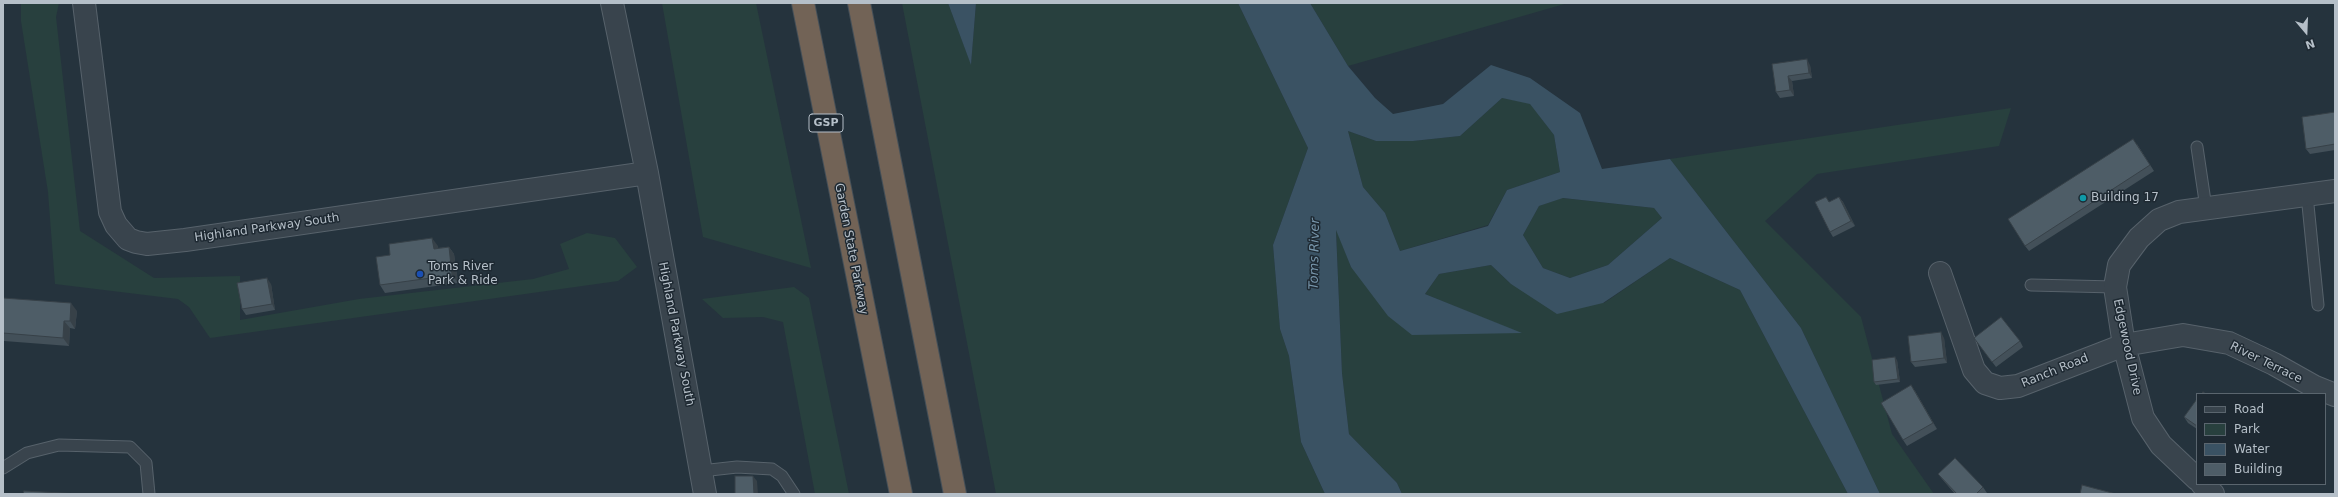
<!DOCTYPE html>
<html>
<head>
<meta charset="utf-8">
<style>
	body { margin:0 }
	#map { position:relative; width:2338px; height:497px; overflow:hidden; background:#25333d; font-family:"DejaVu Sans",sans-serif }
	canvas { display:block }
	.frame { position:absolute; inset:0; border:4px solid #b5bfc8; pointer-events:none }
	.legend { position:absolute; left:2196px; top:393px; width:130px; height:92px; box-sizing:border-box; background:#1e2932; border:1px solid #5a656e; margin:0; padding:5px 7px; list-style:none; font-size:12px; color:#b5bfc8 }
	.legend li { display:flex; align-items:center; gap:8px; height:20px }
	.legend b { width:20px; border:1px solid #5a656e }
	.north { position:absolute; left:2286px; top:12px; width:40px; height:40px; -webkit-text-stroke:3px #1e2932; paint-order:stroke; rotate:161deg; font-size:11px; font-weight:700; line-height:16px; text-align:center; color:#b5bfc8 }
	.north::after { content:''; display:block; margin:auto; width:14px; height:18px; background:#b5bfc8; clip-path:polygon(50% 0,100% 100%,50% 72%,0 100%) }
</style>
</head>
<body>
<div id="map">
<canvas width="2338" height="497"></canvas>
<div class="frame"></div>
<ul class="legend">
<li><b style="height:5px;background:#39444d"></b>Road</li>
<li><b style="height:11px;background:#28403e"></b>Park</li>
<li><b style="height:11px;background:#3a5263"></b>Water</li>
<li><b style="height:11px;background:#4e5d67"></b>Building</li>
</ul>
<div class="north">N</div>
</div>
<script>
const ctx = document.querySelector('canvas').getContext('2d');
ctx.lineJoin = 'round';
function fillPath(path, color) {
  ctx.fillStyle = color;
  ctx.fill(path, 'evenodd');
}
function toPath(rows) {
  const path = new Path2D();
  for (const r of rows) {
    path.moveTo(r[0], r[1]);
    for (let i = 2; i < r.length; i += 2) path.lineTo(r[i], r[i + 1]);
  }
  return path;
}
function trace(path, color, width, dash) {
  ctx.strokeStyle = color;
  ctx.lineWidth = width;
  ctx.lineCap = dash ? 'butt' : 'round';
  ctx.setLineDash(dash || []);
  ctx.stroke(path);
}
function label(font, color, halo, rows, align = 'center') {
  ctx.font = font + ' "DejaVu Sans",sans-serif';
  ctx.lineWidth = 3;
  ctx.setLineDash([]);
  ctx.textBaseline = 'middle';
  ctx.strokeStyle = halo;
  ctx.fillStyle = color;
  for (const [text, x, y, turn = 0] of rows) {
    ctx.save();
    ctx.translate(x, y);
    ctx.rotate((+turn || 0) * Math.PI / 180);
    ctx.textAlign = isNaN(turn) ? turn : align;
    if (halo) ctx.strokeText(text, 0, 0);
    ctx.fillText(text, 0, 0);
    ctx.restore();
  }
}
const green = toPath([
	[21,3,59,3,56,17,80,231,154,278,240,276,240,320,359,299,533,279,569,269,560,244,587,233,615,238,637,267,618,281,210,338,189,307,178,299,55,284,48,192,21,21],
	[662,3,756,3,811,268,703,237],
	[902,3,948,3,971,64,976,3,1238,3,1308,148,1273,245,1280,329,1289,356,1301,442,1325,494,996,494],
	[1310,3,1568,3,1348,66],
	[1502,98,1530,103,1554,135,1560,172,1507,190,1488,225,1400,251,1385,213,1363,187,1348,131,1376,141,1413,141,1460,136],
	[2011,108,1999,146,1817,174,1765,221,1861,317,1892,434,1934,494,1880,494,1801,328,1670,159],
	[1562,198,1654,208,1662,218,1608,265,1570,278,1543,268,1523,235,1539,206],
	[1336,228,1351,267,1520,333,1425,294,1439,274,1491,265,1511,284,1604,303,1670,258,1740,290,1848,494,1402,494,1397,483,1349,434,1342,373],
	[794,287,809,298,849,494,815,494,783,322,763,317,723,318,702,299]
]);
const water = toPath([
	[948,3,976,3,971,65],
	[1238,3,1310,3,1348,66,1375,98,1393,114,1443,104,1491,65,1530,78,1580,113,1602,169,1670,159,1801,328,1880,494,1848,494,1740,290,1670,258,1603,303,1557,314,1511,284,1491,265,1439,274,1425,294,1522,333,1412,335,1388,316,1351,267,1336,230,1342,373,1349,434,1397,483,1402,494,1325,494,1301,442,1289,356,1280,329,1273,245,1308,148],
	[1502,98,1530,104,1554,135,1560,172,1507,190,1488,226,1400,251,1385,213,1363,187,1348,131,1376,141,1413,141,1460,136],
	[1563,198,1654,208,1662,218,1608,265,1570,278,1543,268,1523,235,1539,206]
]);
const service = toPath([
	[2197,147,2206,208],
	[2307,195,2318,305],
	[2031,285,2115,287],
	[3,468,27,453,59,445,130,447,146,463,149,494],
	[701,471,737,467,772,469,782,476,794,494]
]);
const minor = toPath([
	[84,3,110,212,116,225,128,239,136,242,147,244,185,240,647,173],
	[612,3,647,173,705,494],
	[1940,273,1974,370,1985,383,2000,388,2018,386,2124,345,2183,335,2229,343,2274,364,2315,387,2335,395],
	[2197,479,2161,445,2143,418,2124,345,2115,287,2119,265,2139,238,2159,220,2179,212,2335,191],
	[2202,484,2213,494]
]);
const motorway = toPath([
	[803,3,901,494],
	[859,3,955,494]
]);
const wall = toPath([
	[1772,64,1810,65,1812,78,1792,81,1794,96,1780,98,1776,92],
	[2335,112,2335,150,2310,154,2306,149],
	[2137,144,2154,171,2029,251,2025,246],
	[1839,197,1843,202,1855,226,1833,237,1830,232,1829,202],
	[438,246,438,248,449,247,454,254,458,283,385,293,380,285,390,255],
	[271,284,275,310,246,315,242,309],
	[3,298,77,311,75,329,70,328,69,346,4,341,3,339],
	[1944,338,1947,363,1915,367,1911,362],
	[1974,338,2020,341,2023,347,1996,367],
	[1897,360,1900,382,1876,385,1874,382],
	[1915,391,1937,429,1907,446,1903,440],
	[2197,399,2197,429,2188,423,2184,417],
	[1938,474,1983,487,1987,493,1986,494,1955,494,1942,479]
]);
const shadedWall = toPath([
	[1807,59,1810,65,1812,78,1809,73],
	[1788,76,1792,81,1794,96,1790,90],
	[1839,197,1843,202,1855,226,1851,221],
	[432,238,438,246,440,256,434,249],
	[449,247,454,254,458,283,452,275],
	[267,278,271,284,275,310,272,304],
	[71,303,77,311,75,329,70,321],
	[64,321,70,328,69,346,63,338],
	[1941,332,1944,338,1947,363,1944,358],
	[1895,357,1897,360,1900,382,1898,379],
	[1911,385,1915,391,1937,429,1933,423],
	[753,476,757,481,758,494,754,494]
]);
const building = toPath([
	[1807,59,1809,73,1788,76,1790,90,1776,92,1772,64,1807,59],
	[2335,112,2335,144,2306,149,2302,117,2335,112],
	[2133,139,2150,165,2025,246,2008,219,2133,139],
	[1826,197,1829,202,1839,197,1851,221,1830,232,1815,202,1826,197],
	[432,238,434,249,449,247,452,275,380,285,376,257,390,255,389,244,432,238],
	[267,278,272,304,242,309,237,283,267,278],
	[3,298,71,303,70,321,64,321,63,338,3,333,3,298],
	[2001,317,2020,341,1992,362,1974,338,2001,317],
	[1941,332,1944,358,1911,362,1908,336,1941,332],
	[1895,357,1898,379,1874,382,1872,360,1895,357],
	[1911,385,1933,423,1903,440,1881,403,1911,385],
	[2203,392,2206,394,2201,394,2203,392],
	[2197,399,2197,426,2184,417,2197,399],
	[1955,458,1983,487,1976,494,1957,494,1938,474,1955,458],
	[735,476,753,476,754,494,735,494,735,476],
	[2082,485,2116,494,2080,494,2082,485],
	[24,491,80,494,23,494,24,491]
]);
const markers = [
	[2083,198,4,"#0f9aa8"],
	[420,274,4,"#1a4fb4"]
];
const shields = [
	[826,123,34]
];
const shieldNames = [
	["GSP",826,123]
];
const poiNames = [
	["Building 17",2091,198],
	["Toms River",428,267],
	["Park & Ride",428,281]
];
const streetNames = [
	["Highland Parkway South",267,228,-8],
	["Garden State Parkway",851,249,79],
	["Highland Parkway South",676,334,79],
	["Edgewood Drive",2127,347,78],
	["River Terrace",2266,363,26],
	["Ranch Road",2055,371,-22]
];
const waterNames = [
	["Toms River",1315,254,-89]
];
fillPath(green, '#28403e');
fillPath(water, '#3a5263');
trace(service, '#57626b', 13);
trace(minor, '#57626b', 24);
trace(motorway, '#444f58', 24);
trace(service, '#39444d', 11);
trace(minor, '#39444d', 22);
trace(motorway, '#726356', 22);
fillPath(wall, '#435059');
fillPath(shadedWall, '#374148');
fillPath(building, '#4e5d67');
trace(building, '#374148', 1);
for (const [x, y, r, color] of markers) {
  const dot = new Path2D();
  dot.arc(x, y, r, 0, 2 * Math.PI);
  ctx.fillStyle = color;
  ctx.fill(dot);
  trace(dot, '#1e2932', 1.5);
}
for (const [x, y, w] of shields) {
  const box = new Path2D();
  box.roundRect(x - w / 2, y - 9, w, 18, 3);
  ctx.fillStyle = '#1e2932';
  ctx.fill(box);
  trace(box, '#b5bfc8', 1);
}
label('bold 11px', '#b5bfc8', null, shieldNames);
label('12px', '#b5bfc8', '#1e2932', poiNames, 'left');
label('12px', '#b5bfc8', '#1e2932', streetNames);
label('italic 13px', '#7795aa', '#1e2932', waterNames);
</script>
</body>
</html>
